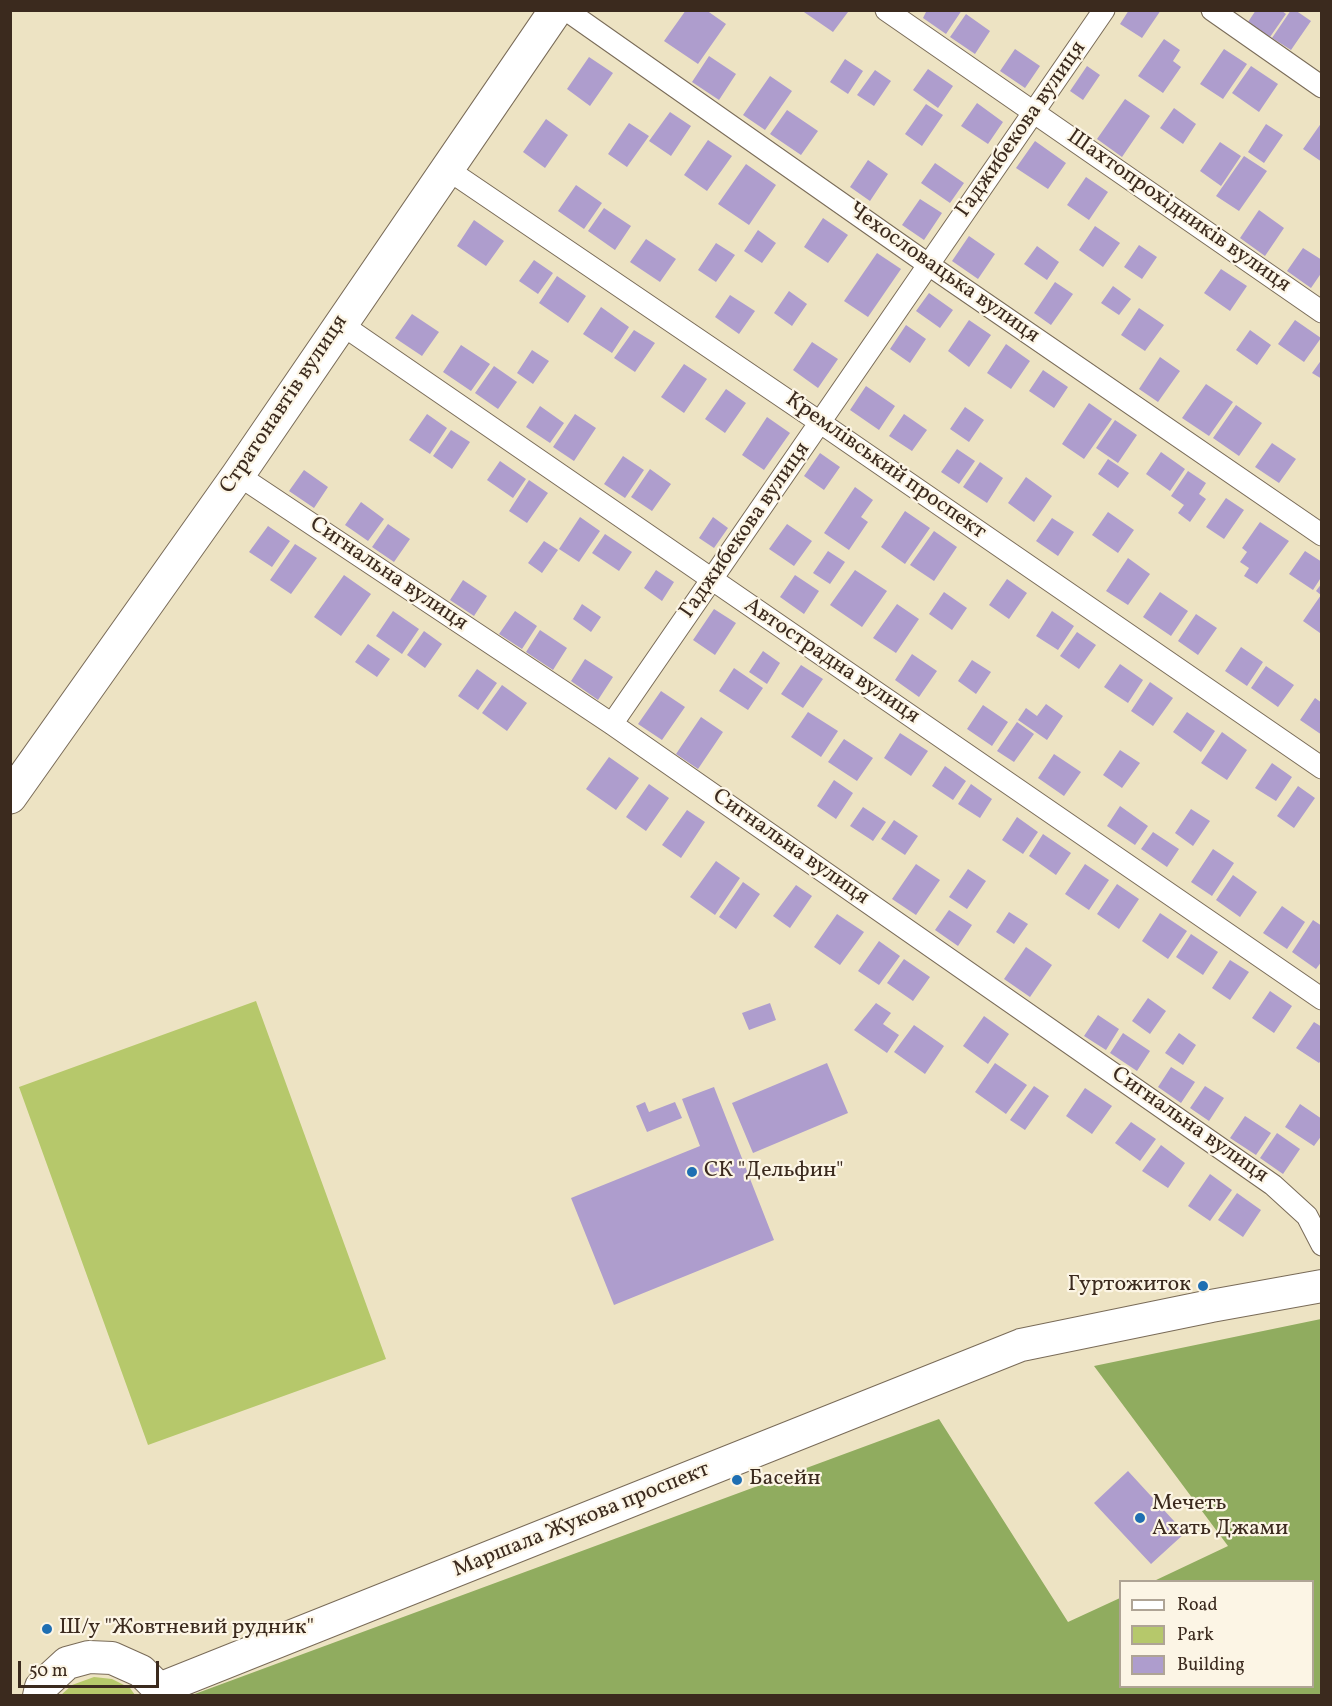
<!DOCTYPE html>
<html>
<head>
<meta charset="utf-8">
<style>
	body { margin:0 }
	#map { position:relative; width:1332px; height:1706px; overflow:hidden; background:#ede3c3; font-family:Vollkorn,serif }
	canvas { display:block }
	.frame { position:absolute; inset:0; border:12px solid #3b2a1e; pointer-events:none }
	.legend { position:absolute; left:1119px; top:1580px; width:195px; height:108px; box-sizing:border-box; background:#fcf5e5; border:2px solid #afa495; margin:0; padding:8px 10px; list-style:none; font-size:18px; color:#3b2a1e }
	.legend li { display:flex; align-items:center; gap:12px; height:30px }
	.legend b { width:30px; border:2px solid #afa495 }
	.scale { position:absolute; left:18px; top:1661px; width:141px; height:27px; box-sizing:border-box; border:3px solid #3b2a1e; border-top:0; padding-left:8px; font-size:18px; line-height:21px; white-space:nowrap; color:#3b2a1e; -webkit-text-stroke:4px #fcf5e5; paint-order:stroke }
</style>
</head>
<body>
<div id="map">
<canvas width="1332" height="1706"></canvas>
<div class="frame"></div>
<ul class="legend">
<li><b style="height:8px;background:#fff"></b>Road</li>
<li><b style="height:16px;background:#b6c86b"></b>Park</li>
<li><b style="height:16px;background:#ae9dcd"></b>Building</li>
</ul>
<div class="scale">50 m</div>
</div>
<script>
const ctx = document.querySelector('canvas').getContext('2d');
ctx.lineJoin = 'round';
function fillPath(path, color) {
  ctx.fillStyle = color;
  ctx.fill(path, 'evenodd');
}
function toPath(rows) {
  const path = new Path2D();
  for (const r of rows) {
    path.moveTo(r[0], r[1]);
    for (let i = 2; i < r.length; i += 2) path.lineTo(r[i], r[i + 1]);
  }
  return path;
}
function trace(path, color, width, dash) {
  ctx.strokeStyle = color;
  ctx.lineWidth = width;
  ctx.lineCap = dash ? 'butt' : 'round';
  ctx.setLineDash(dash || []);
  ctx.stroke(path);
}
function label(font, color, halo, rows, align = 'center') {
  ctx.font = font + ' Vollkorn,serif';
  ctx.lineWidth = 4.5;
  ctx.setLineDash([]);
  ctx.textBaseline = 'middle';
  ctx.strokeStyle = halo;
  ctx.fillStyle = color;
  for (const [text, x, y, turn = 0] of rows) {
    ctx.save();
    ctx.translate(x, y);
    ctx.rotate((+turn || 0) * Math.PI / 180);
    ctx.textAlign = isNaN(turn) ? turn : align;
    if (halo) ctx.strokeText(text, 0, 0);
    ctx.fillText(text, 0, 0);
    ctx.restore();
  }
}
const green = toPath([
	[256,1001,386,1359,148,1445,19,1087],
	[94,1677,112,1679,130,1688,135,1695,61,1695,72,1685]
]);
const forest = toPath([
	[1321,1319,1321,1695,192,1695,939,1419,1068,1622,1120,1598,1120,1686,1312,1686,1312,1582,1154,1581,1228,1546,1094,1366]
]);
const building = toPath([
	[686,10,706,10,726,24,698,64,664,41],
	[801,10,846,10,848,12,833,32],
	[927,10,962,10,946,34,923,18],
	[1129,10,1161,10,1142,38,1120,24],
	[1256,10,1281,10,1286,14,1270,37,1248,22],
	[1291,10,1295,10,1311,21,1291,50,1272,38],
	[966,14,990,31,975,54,950,37],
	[1164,39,1180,50,1173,61,1181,67,1163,93,1138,76],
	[1015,49,1040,66,1025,88,1000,71],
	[1224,49,1247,64,1223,99,1200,84],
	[709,56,736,74,719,100,692,82],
	[589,57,613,73,590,106,567,89],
	[845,59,863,71,848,94,830,82],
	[1087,66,1100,75,1083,100,1070,91],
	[1251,66,1278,84,1259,112,1232,93],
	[928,69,953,86,938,108,913,90],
	[875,70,891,81,874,106,857,95],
	[770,76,792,91,765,130,743,115],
	[1125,99,1150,116,1122,157,1097,139],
	[977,103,1003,122,988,144,961,126],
	[926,104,943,115,922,146,905,134],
	[1174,108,1196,124,1183,144,1160,128],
	[787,110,818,131,801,155,770,134],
	[670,112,691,126,671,156,649,141],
	[546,119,568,135,545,168,523,152],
	[1322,122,1322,162,1303,149],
	[629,123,649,136,627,167,608,154],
	[1266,124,1283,135,1264,163,1248,152],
	[708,140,732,156,707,191,684,175],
	[1035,141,1066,163,1048,189,1016,168],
	[1220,142,1241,156,1221,186,1200,171],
	[1244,156,1267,171,1239,211,1216,196],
	[868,160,888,174,870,201,850,187],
	[935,163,964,183,950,203,921,183],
	[746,164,776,185,749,225,718,204],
	[1086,177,1108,192,1089,220,1067,205],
	[576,185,602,203,584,229,558,211],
	[920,199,942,213,924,240,902,225],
	[604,208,631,226,615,250,588,231],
	[1259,210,1284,228,1265,256,1240,238],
	[823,218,848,235,828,263,804,247],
	[474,220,504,241,486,266,457,246],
	[1095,226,1120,243,1103,267,1079,250],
	[758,230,776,243,762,263,744,251],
	[969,236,995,254,978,279,952,261],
	[646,239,676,259,660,282,630,262],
	[716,243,735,255,716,282,698,270],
	[1139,245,1157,257,1142,279,1124,267],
	[1037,246,1059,262,1047,280,1024,264],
	[1303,248,1322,260,1322,272,1311,288,1287,271],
	[877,253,901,269,868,317,844,301],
	[534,260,553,273,538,294,519,281],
	[1221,269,1247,286,1230,311,1204,293],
	[557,276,586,296,568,323,539,303],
	[1055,282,1073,294,1051,325,1034,313],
	[1113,286,1131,299,1119,315,1101,303],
	[789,291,807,304,792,326,774,313],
	[929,293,953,310,940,328,916,311],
	[730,295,755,311,739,334,715,317],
	[601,307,629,327,612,353,583,334],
	[1139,308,1164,325,1145,351,1121,335],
	[412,314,439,332,422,356,395,338],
	[969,320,991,335,969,367,948,351],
	[1295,320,1321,338,1304,362,1278,344],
	[906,325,926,339,910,363,890,349],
	[634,330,655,343,635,372,614,358],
	[1250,330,1271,345,1257,365,1236,350],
	[812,342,838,359,818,388,793,370],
	[1006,344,1030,361,1011,389,987,373],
	[461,345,490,364,471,391,443,372],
	[532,350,549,361,533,384,517,373],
	[1160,357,1180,371,1158,402,1139,389],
	[1322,359,1322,379,1312,373],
	[684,364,707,379,684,413,661,397],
	[494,366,517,382,498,409,475,393],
	[1043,370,1068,387,1054,408,1029,391],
	[1206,384,1233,402,1209,436,1182,418],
	[866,386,895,406,879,430,850,410],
	[726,389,746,403,725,433,705,419],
	[1089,403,1112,419,1084,459,1062,444],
	[1236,405,1262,423,1239,456,1213,438],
	[540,406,564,423,550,443,526,427],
	[965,407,984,420,969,442,950,429],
	[427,414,447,428,430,454,409,440],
	[575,414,596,428,574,461,553,447],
	[904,414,927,430,912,451,889,436],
	[767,417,790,433,764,470,742,455],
	[1115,420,1137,435,1118,463,1096,448],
	[451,430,470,442,452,469,433,456],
	[1272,443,1296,459,1279,483,1255,467],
	[957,449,975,461,959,484,941,472],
	[1161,452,1185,469,1170,491,1146,474],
	[820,453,840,467,824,490,804,476],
	[623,456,644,470,625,498,604,484],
	[1108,459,1129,473,1118,488,1098,474],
	[500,461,526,479,513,498,487,480],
	[980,462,1003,478,987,503,963,487],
	[650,469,671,484,652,511,631,497],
	[304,470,328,487,314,508,289,491],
	[1188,471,1206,483,1199,494,1206,499,1190,522,1178,513,1184,505,1171,496],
	[1026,477,1052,496,1034,522,1008,503],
	[529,480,548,493,527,523,509,511],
	[855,487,873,500,861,517,868,522,849,550,824,533],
	[1226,498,1244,510,1224,539,1206,527],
	[361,502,384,519,368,541,345,525],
	[905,511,930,528,905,564,881,547],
	[1108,512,1134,530,1118,553,1092,535],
	[580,517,600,531,579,562,559,549],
	[713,517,728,528,714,548,699,538],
	[1052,518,1074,532,1058,556,1036,541],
	[1260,522,1289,541,1257,584,1244,576,1249,568,1240,562,1247,552,1242,548],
	[388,524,410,539,394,562,372,547],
	[787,524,812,541,794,566,769,549],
	[268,526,290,541,272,567,249,552],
	[934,531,957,547,934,581,910,565],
	[605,534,632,552,619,571,592,553],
	[544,541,558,550,542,573,528,563],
	[295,544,317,558,291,594,270,580],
	[828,551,845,562,830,584,813,573],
	[1305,551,1322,562,1322,576,1313,590,1289,574],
	[1128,558,1150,574,1128,605,1106,591],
	[656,570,674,582,662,601,644,588],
	[855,570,887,591,862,627,830,605],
	[344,575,371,594,341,636,314,617],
	[795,575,819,591,804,614,780,597],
	[1007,579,1027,593,1009,619,989,605],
	[463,580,487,596,474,616,450,600],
	[1322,583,1322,630,1320,633,1303,621,1321,595,1316,591],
	[944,592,967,608,952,630,929,614],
	[1160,592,1188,611,1171,636,1143,617],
	[582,604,601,617,591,632,573,619],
	[897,604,919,619,896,653,873,638],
	[714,609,736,623,715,655,693,640],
	[393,611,419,629,402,654,376,636],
	[515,611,537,626,522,649,499,634],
	[1052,611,1074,626,1058,650,1036,636],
	[1196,614,1217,628,1198,655,1178,641],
	[540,630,567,648,553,670,526,652],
	[424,631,442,644,425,668,407,655],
	[1077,632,1096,645,1079,669,1060,656],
	[368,644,390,659,377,677,355,662],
	[1241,647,1263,662,1247,686,1225,671],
	[763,651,780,663,767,684,749,672],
	[912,654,937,671,919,697,895,680],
	[585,659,613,677,598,700,571,681],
	[972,660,991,672,976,694,958,681],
	[1120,664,1143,680,1128,703,1104,687],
	[801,665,823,679,803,708,781,694],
	[1266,666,1294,685,1278,707,1251,688],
	[734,668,763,688,748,710,719,691],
	[477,669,497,683,478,710,458,696],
	[1150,682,1173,698,1153,726,1131,711],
	[502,685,527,703,507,731,482,713],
	[661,691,685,707,662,740,638,724],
	[1315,698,1322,703,1322,735,1300,720],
	[1046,704,1063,716,1047,740,1018,720,1026,708,1037,716],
	[983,705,1008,722,992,746,967,729],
	[808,712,838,731,821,757,791,737],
	[1187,712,1215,731,1201,752,1173,732],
	[701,717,723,732,698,769,676,754],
	[1017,722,1034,734,1014,762,997,751],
	[1222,732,1247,750,1227,780,1201,763],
	[900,733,928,751,911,776,884,758],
	[844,739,873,758,857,781,828,762],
	[1120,750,1140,763,1122,788,1103,775],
	[1054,754,1081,772,1064,796,1038,778],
	[609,757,639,778,616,810,586,789],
	[1272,763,1292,777,1276,801,1255,788],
	[945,766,966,781,953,800,932,786],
	[834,780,853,793,836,819,817,806],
	[649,784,669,798,646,831,626,817],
	[971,784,992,799,980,818,958,804],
	[1298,786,1315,798,1294,828,1277,816],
	[1120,806,1148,826,1135,845,1107,826],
	[863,807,886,822,873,841,850,826],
	[1191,809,1210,821,1193,846,1175,833],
	[687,810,705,822,681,858,662,845],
	[1017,817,1038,832,1023,854,1002,840],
	[894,820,918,836,905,855,881,839],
	[1153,832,1179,849,1167,867,1141,849],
	[1043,834,1071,853,1056,875,1029,856],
	[1213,849,1234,863,1212,896,1191,882],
	[716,861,740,878,715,915,690,897],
	[916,864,940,880,916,915,892,899],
	[1085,864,1109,880,1089,910,1065,894],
	[968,869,986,881,967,909,949,897],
	[1233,875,1257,892,1240,917,1216,900],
	[743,882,760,894,736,929,719,917],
	[1117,884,1139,899,1119,929,1097,914],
	[796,885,812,896,790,928,773,916],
	[1282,906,1305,922,1287,949,1263,933],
	[949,910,972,925,958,946,935,930],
	[1009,912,1028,924,1014,944,996,932],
	[1160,913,1187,931,1168,959,1142,941],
	[837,914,864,932,840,965,814,947],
	[1313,920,1322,926,1322,961,1316,969,1292,952],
	[1191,934,1218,952,1203,975,1176,957],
	[879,941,900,956,879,985,858,971],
	[1026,947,1052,965,1030,997,1004,979],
	[904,959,930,977,913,1001,887,983],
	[1230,960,1249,972,1230,1000,1212,988],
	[1270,991,1292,1006,1274,1033,1252,1018],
	[1148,998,1166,1011,1150,1034,1132,1021],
	[770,1003,776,1020,749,1030,742,1013],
	[876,1003,891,1013,883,1024,899,1035,887,1053,854,1030],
	[1098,1015,1119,1029,1106,1050,1084,1036],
	[984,1016,1009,1034,988,1064,963,1046],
	[1314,1022,1322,1027,1322,1059,1319,1063,1296,1048],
	[914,1025,944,1046,925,1074,894,1052],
	[1123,1033,1150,1051,1137,1071,1110,1053],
	[1179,1033,1196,1045,1183,1065,1165,1053],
	[827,1063,848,1113,753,1153,732,1103],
	[995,1063,1027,1085,1006,1114,975,1092],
	[1171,1067,1195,1082,1181,1103,1158,1087],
	[1034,1086,1049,1096,1025,1130,1010,1120],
	[1205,1086,1224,1098,1209,1121,1190,1108],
	[714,1087,774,1240,614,1305,571,1198,700,1146,682,1099],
	[1085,1088,1112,1106,1092,1134,1066,1116],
	[645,1102,649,1112,675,1102,682,1118,647,1132,636,1106],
	[1300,1104,1322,1119,1322,1135,1314,1146,1285,1127],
	[1245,1116,1271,1133,1256,1155,1230,1138],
	[1131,1122,1156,1139,1140,1161,1115,1143],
	[1277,1133,1300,1149,1283,1174,1260,1158],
	[1161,1145,1185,1163,1168,1188,1142,1171],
	[1210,1174,1232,1190,1210,1221,1188,1206],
	[1237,1193,1261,1210,1243,1237,1218,1220],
	[1128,1471,1185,1533,1151,1564,1094,1503]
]);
const street = toPath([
	[566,10,929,265,1322,535],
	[886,10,1322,312],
	[1212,10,1322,87],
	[447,169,821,423,1322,768],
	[341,324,1322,999],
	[238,475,612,724,1273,1185,1307,1216,1322,1245],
	[612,724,1104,10]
]);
const secondary = toPath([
	[159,1689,1021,1345,1211,1306,1322,1286],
	[39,1696,41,1687,67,1663,89,1657,112,1658,141,1671,159,1689,160,1696]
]);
const primary = toPath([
	[10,797,238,475,556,10]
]);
const markers = [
	[692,1172,6,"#1f6fb2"],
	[1203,1286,6,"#1f6fb2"],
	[737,1480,6,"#1f6fb2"],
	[1140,1518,6,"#1f6fb2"],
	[47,1629,6,"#1f6fb2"]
];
const streetNames = [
	["Гаджибекова вулиця",1022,130,-55],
	["Шахтопрохідників вулиця",1178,212,35],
	["Чехословацька вулиця",943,274,35],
	["Стратонавтів вулиця",285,405,-56],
	["Кремлівський проспект",885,467,35],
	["Гаджибекова вулиця",746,531,-55],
	["Сигнальна вулиця",388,575,34],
	["Автострадна вулиця",831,662,34],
	["Сигнальна вулиця",790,848,35],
	["Сигнальна вулиця",1189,1126,35],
	["Маршала Жукова проспект",582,1521,-22]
];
const poiNames = [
	["СК \"Дельфин\"",704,1172],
	["Гуртожиток",1191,1286,"right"],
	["Басейн",749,1480],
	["Мечеть",1152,1505],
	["Ахать Джами",1152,1530],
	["Ш/у \"Жовтневий рудник\"",59,1629]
];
fillPath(green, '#b6c86b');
fillPath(forest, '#90ac5f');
fillPath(building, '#ae9dcd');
trace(street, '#796b58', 23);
trace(secondary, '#796b58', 34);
trace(primary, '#796b58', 35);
trace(street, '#fff', 21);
trace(secondary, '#fff', 32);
trace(primary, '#fff', 33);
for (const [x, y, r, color] of markers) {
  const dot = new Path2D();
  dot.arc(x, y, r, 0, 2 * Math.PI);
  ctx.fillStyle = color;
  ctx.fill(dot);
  trace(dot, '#fcf5e5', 2);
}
label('22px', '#3b2a1e', '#fcf5e5', streetNames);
label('22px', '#3b2a1e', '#fcf5e5', poiNames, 'left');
</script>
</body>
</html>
